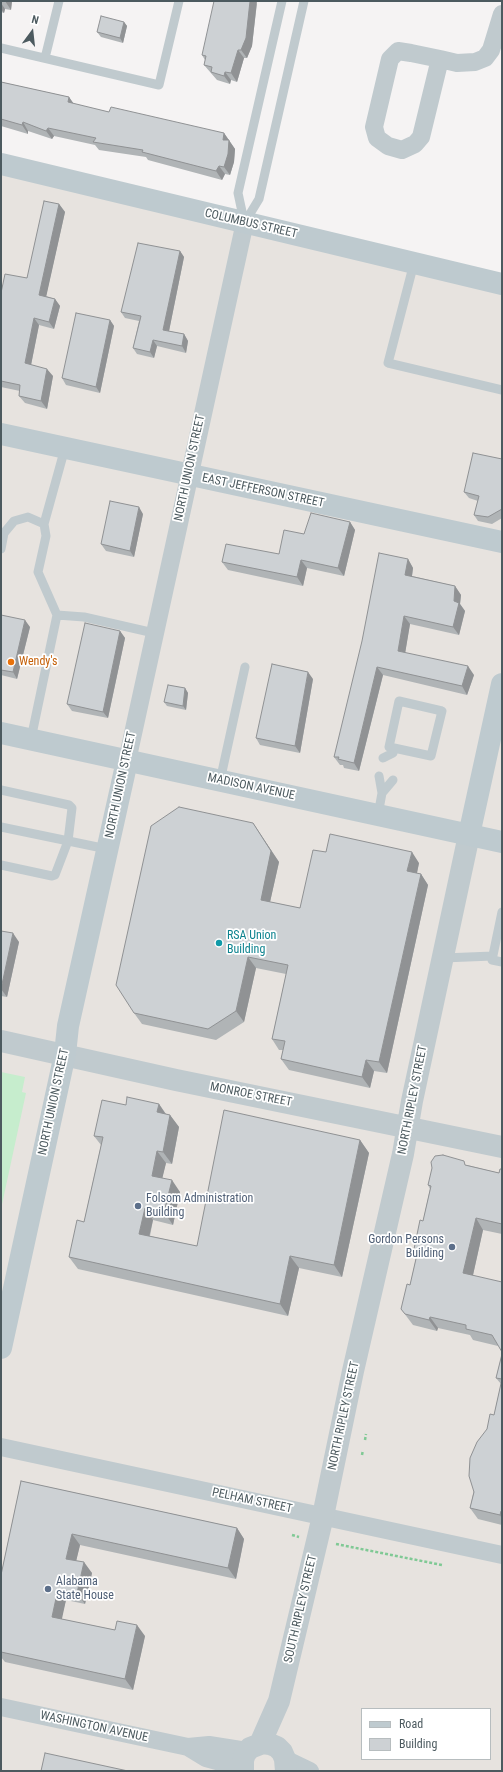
<!DOCTYPE html>
<html>
<head>
<meta charset="utf-8">
<style>
	body { margin:0 }
	#map { position:relative; width:503px; height:1772px; overflow:hidden; background:#f5f3f3; font-family:"Roboto Condensed",sans-serif }
	canvas { display:block }
	.frame { position:absolute; inset:0; border:2px solid #4c5a5f; pointer-events:none }
	.legend { position:absolute; left:361px; top:1708px; width:130px; height:52px; box-sizing:border-box; background:#fff; border:1px solid #b7bdbf; margin:0; padding:5px 7px; list-style:none; font-size:12px; color:#4c5a5f }
	.legend li { display:flex; align-items:center; gap:8px; height:20px }
	.legend b { width:20px; border:1px solid #b7bdbf }
	.north { position:absolute; left:12px; top:12px; width:40px; height:40px; -webkit-text-stroke:3px #fff; paint-order:stroke; rotate:15deg; font-size:11px; font-weight:700; line-height:16px; text-align:center; color:#4c5a5f }
	.north::after { content:''; display:block; margin:auto; width:14px; height:18px; background:#4c5a5f; clip-path:polygon(50% 0,100% 100%,50% 72%,0 100%) }
</style>
</head>
<body>
<div id="map">
<canvas width="503" height="1772"></canvas>
<div class="frame"></div>
<ul class="legend">
<li><b style="height:5px;background:#becacf"></b>Road</li>
<li><b style="height:11px;background:#cdd1d4"></b>Building</li>
</ul>
<div class="north">N</div>
</div>
<script>
const ctx = document.querySelector('canvas').getContext('2d');
ctx.lineJoin = 'round';
function fillPath(path, color) {
  ctx.fillStyle = color;
  ctx.fill(path, 'evenodd');
}
function toPath(rows) {
  const path = new Path2D();
  for (const r of rows) {
    path.moveTo(r[0], r[1]);
    for (let i = 2; i < r.length; i += 2) path.lineTo(r[i], r[i + 1]);
  }
  return path;
}
function trace(path, color, width, dash) {
  ctx.strokeStyle = color;
  ctx.lineWidth = width;
  ctx.lineCap = dash ? 'butt' : 'round';
  ctx.setLineDash(dash || []);
  ctx.stroke(path);
}
function label(font, color, halo, rows, align = 'center') {
  ctx.font = font + ' "Roboto Condensed",sans-serif';
  ctx.lineWidth = 3.5;
  ctx.setLineDash([]);
  ctx.textBaseline = 'middle';
  ctx.strokeStyle = halo;
  ctx.fillStyle = color;
  for (const [text, x, y, turn = 0] of rows) {
    ctx.save();
    ctx.translate(x, y);
    ctx.rotate((+turn || 0) * Math.PI / 180);
    ctx.textAlign = isNaN(turn) ? turn : align;
    if (halo) ctx.strokeText(text, 0, 0);
    ctx.fillText(text, 0, 0);
    ctx.restore();
  }
}
const commercial = toPath([
	[1,174,502,293,502,1771,1,1771],
	[362,1709,490,1709,490,1759,362,1759]
]);
const green = toPath([
	[1,1072,25,1077,22,1092,26,1093,1,1209]
]);
const path = toPath([
	[365,1440,366,1434],
	[362,1455,363,1450],
	[292,1535,299,1537],
	[336,1544,442,1565]
]);
const service = toPath([
	[1,48,159,85,179,1],
	[45,58,59,1],
	[244,221,238,193,282,1],
	[245,222,259,199,304,1],
	[414,263,388,363,502,390],
	[44,524,65,448],
	[1,549,4,533,14,521,28,517,44,524,46,536,38,572,57,615,31,739],
	[57,615,84,617,154,633],
	[383,758,393,753,394,748,431,756,442,711,399,701,389,747,394,748],
	[220,781,245,667],
	[1,790,69,805,72,808,68,841,55,875,52,876,1,865],
	[382,793,393,780],
	[378,815,382,793,379,776],
	[1,827,107,849],
	[502,912,492,960,502,962],
	[443,958,493,956]
]);
const minor = toPath([
	[440,59,421,137,415,144,402,150,388,146,377,138,374,127,390,59,398,51,411,53,440,59,457,63,475,62,485,58,491,50,502,14],
	[127,761,245,222],
	[1,1447,502,1555],
	[1,1707,188,1747,209,1745,247,1751],
	[188,1747,206,1758,242,1768],
	[285,1759,310,1771]
]);
const tertiary = toPath([
	[1,1041,176,1080,502,1147],
	[260,1744,279,1701,323,1516,353,1371,403,1154,412,1101,469,835],
	[243,1771,243,1760,245,1754,250,1748,263,1743,270,1744,277,1747,282,1752,285,1759,286,1771]
]);
const secondary = toPath([
	[1,164,502,284],
	[1,434,502,542],
	[1,733,502,842],
	[469,835,502,684],
	[1,1348,65,1054,68,1026,127,761]
]);
const wall = toPath([
	[1,1,12,1,11,10,5,9,4,13,1,12],
	[257,3,252,46,247,58,244,58,237,82,231,80,230,84,217,80,204,65,205,60,202,55],
	[124,22,127,26,123,43,101,37,97,32],
	[1,82,69,97,74,104,109,112,224,133,235,149,234,162,230,175,225,174,222,180,148,160,146,157,99,150,95,145,54,136,52,139,28,131,28,134,1,126],
	[59,204,65,212,46,296,55,299,60,306,54,329,39,325,31,365,53,376,47,409,25,403,19,396,20,391,1,387,1,293,27,278],
	[180,251,184,257,169,331,184,334,188,341,186,353,157,346,154,358,137,354,133,348,139,321,125,318,121,312],
	[110,320,114,326,100,393,66,385,62,378],
	[502,459,502,518,492,524,478,521,474,515,478,501,469,498,464,492],
	[143,514,134,557,106,551,101,544],
	[350,522,355,530,344,576,307,568,303,586,228,570,222,562,279,554,304,534],
	[408,559,413,568,412,576,455,586,461,595,460,604,465,611,459,635,410,624,405,653,474,675,467,695,383,675,359,771,344,768,343,765,340,765,334,757],
	[1,615,30,627,17,679,1,675],
	[120,631,125,638,108,718,72,711,67,704],
	[313,679,300,753,260,745,256,738],
	[185,688,188,693,186,710,167,706,164,702],
	[253,823,279,862,270,902,300,908,326,852,419,863,417,873,421,874,428,885,387,1073,374,1071,370,1088,289,1070,281,1059,283,1050,279,1050,272,1039,286,974,256,968,244,1022,216,1040,142,1024,134,1013],
	[1,931,19,942,7,997,1,996],
	[159,1104,166,1114,170,1115,179,1127,172,1164,166,1163,162,1178,180,1192,173,1225,153,1220,150,1236,197,1246,360,1140,369,1153,342,1277,299,1268,288,1316,78,1269,69,1257,84,1222,101,1145,94,1136,126,1105],
	[467,1165,499,1173,502,1169,502,1234,483,1230,473,1275,498,1346,473,1340,470,1335,438,1328,437,1331,413,1325,401,1309,410,1285,417,1254,414,1249,423,1221,430,1189,428,1185],
	[502,1354,502,1525,478,1519,470,1508,487,1429,494,1415,501,1384,496,1378],
	[21,1481,237,1528,244,1539,236,1579,80,1545,76,1561,92,1573,85,1604,66,1600,61,1619,145,1636,133,1690,5,1662,1,1657,1,1575]
]);
const shadedWall = toPath([
	[5,1,12,1,11,10],
	[250,1,257,1,252,46,247,58,241,50],
	[1,3,5,9,4,13,1,9],
	[124,22,127,26,123,43,120,38],
	[238,50,244,58,237,82,231,73],
	[225,72,231,80,230,84,224,76],
	[69,97,75,106,68,102],
	[23,122,28,131,28,134,22,125],
	[48,128,54,136,52,139,46,131],
	[224,133,235,149,234,162,230,175,224,167,223,140],
	[219,166,225,174,222,180,216,171],
	[59,204,65,212,45,302,39,295],
	[180,251,184,257,168,336,163,330],
	[55,299,60,306,54,329,49,322],
	[34,318,39,325,30,370,25,363],
	[110,320,114,326,100,393,96,387],
	[184,334,188,341,186,353,182,346],
	[153,340,157,346,154,358,150,352],
	[47,369,53,376,47,409,41,401],
	[139,507,143,514,134,557,130,551],
	[350,522,355,530,344,576,338,568],
	[408,559,413,568,411,583,405,575],
	[301,560,307,568,303,586,297,577],
	[455,586,461,595,460,604,465,611,459,635,453,627,454,601],
	[404,616,410,624,404,660,398,651],
	[25,620,30,627,17,679,13,672],
	[120,631,125,638,108,718,103,712],
	[468,666,474,675,467,695,462,686],
	[377,667,383,675,359,771,354,763],
	[308,672,313,679,300,753,295,746],
	[185,688,188,693,186,710,183,706],
	[253,823,279,862,268,911,261,900],
	[412,852,419,863,415,882,407,871],
	[421,874,428,885,387,1073,379,1062],
	[13,933,19,942,7,997,1,989],
	[248,957,256,968,244,1022,236,1011],
	[366,1060,374,1071,370,1088,362,1077],
	[159,1104,167,1116,157,1112],
	[170,1115,179,1127,172,1164,163,1152],
	[360,1140,369,1153,342,1277,334,1265],
	[157,1151,166,1163,160,1188,152,1176],
	[172,1180,180,1192,173,1225,164,1212],
	[145,1208,153,1220,147,1246,139,1234],
	[476,1218,483,1230,471,1284,463,1273],
	[290,1256,299,1268,288,1316,280,1304],
	[430,1317,438,1328,437,1331,429,1320],
	[501,1511,502,1513,502,1519,500,1515],
	[237,1528,244,1539,236,1579,228,1568],
	[72,1534,80,1545,74,1570,66,1559],
	[84,1562,92,1573,85,1604,77,1593],
	[58,1589,66,1600,60,1628,52,1617],
	[137,1625,145,1636,133,1690,125,1679]
]);
const building = toPath([
	[214,1,250,1,246,38,241,50,238,50,231,73,225,72,224,76,211,72,212,67,204,65,206,56,202,55,214,1],
	[101,16,124,22,120,38,97,32,101,16],
	[1,82,69,97,68,102,109,112,111,107,224,133,223,140,229,140,228,154,224,167,219,166,216,171,142,152,143,150,93,142,96,138,48,128,46,131,23,122,22,125,1,119,1,82],
	[44,201,59,204,39,295,55,299,49,322,34,318,25,363,47,369,41,401,19,396,20,385,1,381,1,293,5,274,27,278,44,201],
	[138,243,180,251,163,330,184,334,182,346,153,340,150,352,133,348,141,316,121,312,138,243],
	[76,313,110,320,96,387,62,378,76,313],
	[473,453,502,459,502,509,488,517,474,515,479,496,464,492,473,453],
	[110,501,139,507,130,551,101,544,110,501],
	[311,513,350,522,338,568,301,560,297,577,222,562,226,544,279,554,284,530,304,534,311,513],
	[379,553,408,559,405,575,455,586,454,601,459,603,453,627,404,616,398,651,468,666,462,686,377,667,354,763,338,759,339,757,334,757,362,641,379,553],
	[1,615,25,620,13,672,1,670,1,615],
	[85,623,120,631,103,712,67,704,85,623],
	[272,664,308,672,295,746,256,738,272,664],
	[168,685,185,688,183,706,164,702,168,685],
	[179,807,253,823,271,851,261,900,300,908,313,850,326,852,330,834,412,852,407,871,421,874,379,1062,366,1060,362,1077,281,1059,285,1041,272,1039,288,965,248,957,236,1011,208,1029,134,1013,116,985,151,826,179,807],
	[1,931,13,933,1,989,1,931],
	[127,1097,159,1104,157,1112,170,1115,163,1152,157,1151,152,1176,172,1180,164,1212,145,1208,139,1234,197,1246,224,1110,360,1140,334,1265,290,1256,280,1304,69,1257,77,1220,84,1222,103,1137,94,1136,102,1100,126,1105,127,1097],
	[443,1155,464,1161,465,1165,499,1173,500,1169,502,1169,502,1224,476,1218,463,1273,502,1282,502,1352,492,1335,466,1329,466,1325,430,1317,429,1320,405,1314,401,1309,407,1284,410,1285,418,1250,414,1249,420,1220,423,1221,431,1186,428,1185,432,1168,431,1162,435,1156,443,1155],
	[502,1354,502,1511,501,1511,500,1515,470,1508,474,1492,469,1476,470,1458,477,1442,487,1429,490,1414,494,1415,502,1379,496,1378,502,1354],
	[21,1481,237,1528,228,1568,72,1534,66,1559,84,1562,77,1593,58,1589,52,1617,115,1630,117,1621,137,1625,125,1679,1,1652,1,1575,21,1481],
	[45,1753,128,1771,41,1771,45,1753]
]);
const markers = [
	[11,662,4,"#e8710a"],
	[219,943,4,"#0f9aa8"],
	[138,1206,4,"#5c6f8a"],
	[452,1247,4,"#5c6f8a"],
	[48,1589,4,"#5c6f8a"]
];
const streetNames = [
	["COLUMBUS STREET",251,224,13],
	["NORTH UNION STREET",190,468,-78],
	["EAST JEFFERSON STREET",263,491,12],
	["NORTH UNION STREET",121,785,-78],
	["MADISON AVENUE",251,787,12],
	["MONROE STREET",251,1095,11],
	["NORTH RIPLEY STREET",413,1100,-79],
	["NORTH UNION STREET",54,1102,-78],
	["NORTH RIPLEY STREET",344,1416,-78],
	["PELHAM STREET",252,1501,12],
	["SOUTH RIPLEY STREET",301,1609,-77],
	["WASHINGTON AVENUE",94,1727,12]
];
const foodNames = [
	["Wendy's",19,662]
];
const cultureNames = [
	["RSA Union",227,936],
	["Building",227,950]
];
const serviceNames = [
	["Folsom Administration",146,1199],
	["Building",146,1213],
	["Gordon Persons",444,1240,"right"],
	["Building",444,1254,"right"],
	["Alabama",56,1582],
	["State House",56,1596]
];
fillPath(commercial, '#e7e3df');
fillPath(green, '#c6edcd');
trace(path, '#80c995', 2.5, [3, 2]);
trace(service, '#c0cace', 9);
trace(minor, '#c0cace', 18);
trace(tertiary, '#c0cace', 22);
trace(secondary, '#becacf', 22);
fillPath(wall, '#b0b4b6');
fillPath(shadedWall, '#909294');
fillPath(building, '#cdd1d4');
trace(building, '#909294', 1);
for (const [x, y, r, color] of markers) {
  const dot = new Path2D();
  dot.arc(x, y, r, 0, 2 * Math.PI);
  ctx.fillStyle = color;
  ctx.fill(dot);
  trace(dot, '#fff', 1.5);
}
label('12px', '#4c5a5f', '#fff', streetNames);
label('12px', '#c56008', '#fff', foodNames, 'left');
label('12px', '#0d838f', '#fff', cultureNames, 'left');
label('12px', '#4e5e75', '#fff', serviceNames, 'left');
</script>
</body>
</html>
